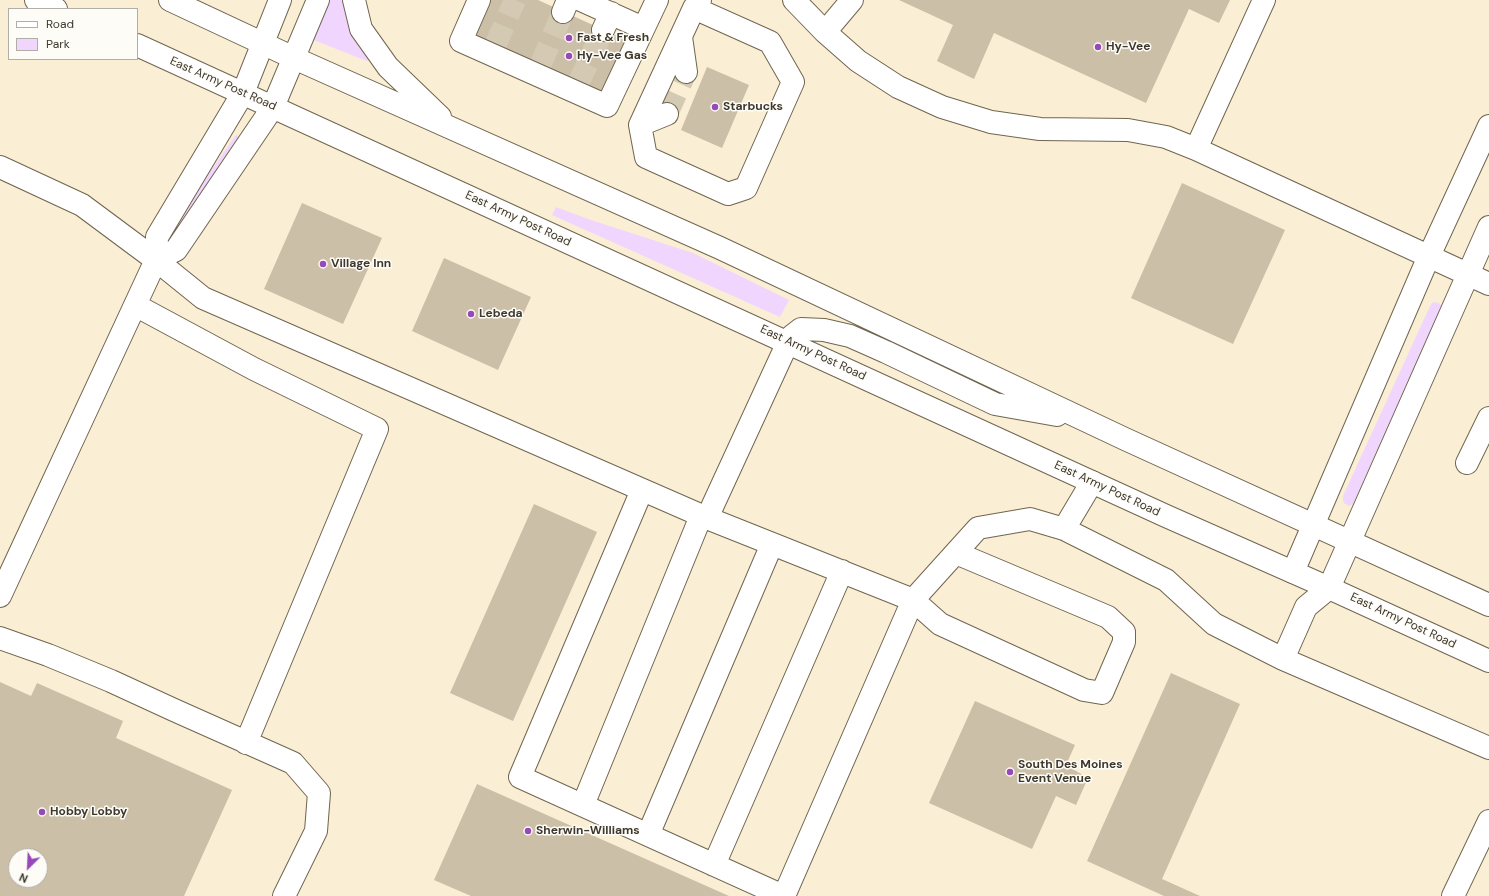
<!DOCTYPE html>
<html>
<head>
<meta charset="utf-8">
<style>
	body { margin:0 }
	#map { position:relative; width:1489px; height:896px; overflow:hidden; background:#faeed4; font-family:"DM Sans",sans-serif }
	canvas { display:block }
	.legend { position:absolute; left:8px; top:8px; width:130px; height:52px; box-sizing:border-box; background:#fefcf7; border:1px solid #b1aea7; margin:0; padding:5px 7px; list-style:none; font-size:12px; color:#3d382e }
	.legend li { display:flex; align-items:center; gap:8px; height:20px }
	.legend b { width:20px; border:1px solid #b1aea7 }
	.north { position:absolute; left:8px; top:848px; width:40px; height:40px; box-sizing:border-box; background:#fefcf7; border:1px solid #b1aea7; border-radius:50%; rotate:204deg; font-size:11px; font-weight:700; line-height:16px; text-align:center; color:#3d382e }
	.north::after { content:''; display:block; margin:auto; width:14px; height:18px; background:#9748b9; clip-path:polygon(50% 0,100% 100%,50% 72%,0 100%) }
</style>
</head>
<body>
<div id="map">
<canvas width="1489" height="896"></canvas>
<ul class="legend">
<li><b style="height:5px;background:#fff"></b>Road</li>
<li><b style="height:11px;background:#f0d6fe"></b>Park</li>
</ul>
<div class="north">N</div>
</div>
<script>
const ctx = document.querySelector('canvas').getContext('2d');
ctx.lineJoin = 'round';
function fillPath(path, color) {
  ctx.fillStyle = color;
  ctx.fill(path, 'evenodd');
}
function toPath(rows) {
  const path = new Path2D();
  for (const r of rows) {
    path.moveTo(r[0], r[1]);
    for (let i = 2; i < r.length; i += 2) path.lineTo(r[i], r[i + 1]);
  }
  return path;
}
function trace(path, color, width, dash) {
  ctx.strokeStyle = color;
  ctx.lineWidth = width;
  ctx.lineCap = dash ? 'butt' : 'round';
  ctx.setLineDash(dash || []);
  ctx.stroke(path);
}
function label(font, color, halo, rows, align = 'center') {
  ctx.font = font + ' "DM Sans",sans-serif';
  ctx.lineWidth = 3;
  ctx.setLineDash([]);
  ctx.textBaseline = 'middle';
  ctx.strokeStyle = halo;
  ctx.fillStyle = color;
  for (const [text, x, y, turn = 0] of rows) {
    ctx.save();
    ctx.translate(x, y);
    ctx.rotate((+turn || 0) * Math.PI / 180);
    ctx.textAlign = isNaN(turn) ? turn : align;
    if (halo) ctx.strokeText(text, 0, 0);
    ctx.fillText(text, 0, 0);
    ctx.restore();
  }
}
const green = toPath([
	[329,0,343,0,345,10,370,57,367,61,311,39],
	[236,135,243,139,176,234,169,230],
	[556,207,591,220,693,253,789,300,780,317,552,215],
	[1433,302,1439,303,1441,305,1441,310,1356,497,1353,504,1349,506,1345,504,1343,501,1343,496,1430,306]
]);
const building = toPath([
	[491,0,538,0,628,41,603,95,475,37],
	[899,0,1230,0,1219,23,1189,9,1146,103,994,33,974,79,937,61,953,25],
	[707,67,749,85,722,148,681,130],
	[1182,183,1285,230,1233,344,1131,298],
	[302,203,382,238,343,324,264,289],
	[444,258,531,297,498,370,412,331],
	[534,504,597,532,513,721,450,693],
	[1171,673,1240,704,1162,879,1200,896,1164,896,1087,861],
	[0,682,31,696,37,683,123,721,116,738,232,790,184,896,0,896],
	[16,856,40,856,40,880,16,880],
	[975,701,1075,745,1066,765,1088,778,1076,805,1056,796,1032,849,929,803],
	[477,784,729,896,471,896,434,880]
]);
const minorTunnel = toPath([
	[495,46,515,0],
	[540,66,563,12],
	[578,84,603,30],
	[667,114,686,72]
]);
const minor = toPath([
	[280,0,243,93,157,237,156,260,176,250,273,107,318,0],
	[479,0,461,41,607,106,657,0],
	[581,0,643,28],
	[794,0,825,32,858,61,898,87,942,107,991,122,1040,129,1128,130,1166,137,1196,149,1489,284],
	[694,8,770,42,793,82,746,188,728,194,646,157,640,125,694,8,700,0],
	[563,12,568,0],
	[603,30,611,13],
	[825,32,852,0],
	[681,37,686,72],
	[640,125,667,114],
	[1196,149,1264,0],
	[0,167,82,205,156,260,203,298,707,518,788,342],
	[135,305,254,369,377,429,246,743],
	[1467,463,1489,418],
	[642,490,520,777,783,896],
	[707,518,913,600,978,528,1030,519,1064,529,1166,580,1214,624,1283,659,1489,748],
	[1064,529,1092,482],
	[1293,572,1429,256,1489,126],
	[0,596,156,260],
	[0,638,48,655,111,681,174,710,293,763,319,793,316,831,284,896],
	[1283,659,1306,607,1329,588,1489,227],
	[583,805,701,516],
	[648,835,772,544],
	[714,865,842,571],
	[784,896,913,600,940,624,1084,690,1102,693,1124,642,1124,632,1108,617,956,553],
	[1453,896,1489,821]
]);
const major = toPath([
	[36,0,56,9],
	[170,0,294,58,720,248,1125,439,1489,605],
	[354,0,361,29,388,67,440,117],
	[137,45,1166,516,1329,588,1489,661],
	[788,342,792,336,801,329,824,330,850,336,886,352,995,404,1057,415]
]);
const markers = [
	[569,38,4,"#9748b9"],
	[1098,47,4,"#9748b9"],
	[569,56,4,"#9748b9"],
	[715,107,4,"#9748b9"],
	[323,264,4,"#9748b9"],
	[471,314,4,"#9748b9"],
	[1010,772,4,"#9748b9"],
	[42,812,4,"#9748b9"],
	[528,831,4,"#9748b9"]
];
const poiNames = [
	["Fast & Fresh",577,38],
	["Hy-Vee",1106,47],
	["Hy-Vee Gas",577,56],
	["Starbucks",723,107],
	["Village Inn",331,264],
	["Lebeda",479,314],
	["South Des Moines",1018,765],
	["Event Venue",1018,779],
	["Hobby Lobby",50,812],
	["Sherwin-Williams",536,831]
];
const streetNames = [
	["East Army Post Road",223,84,24],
	["East Army Post Road",518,219,25],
	["East Army Post Road",813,353,25],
	["East Army Post Road",1107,489,25],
	["East Army Post Road",1403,621,25]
];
fillPath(green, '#f0d6fe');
fillPath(building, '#cbbfa7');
trace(minorTunnel, '#d4cab3', 22, [22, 11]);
trace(minor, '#70654f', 24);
trace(major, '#70654f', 24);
trace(minor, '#fff', 22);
trace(major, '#fff', 22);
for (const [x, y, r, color] of markers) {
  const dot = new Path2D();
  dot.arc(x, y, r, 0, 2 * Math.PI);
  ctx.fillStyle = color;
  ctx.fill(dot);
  trace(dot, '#fefcf7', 1.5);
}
label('bold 12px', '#3d382e', '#fefcf7', poiNames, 'left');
label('12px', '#3d382e', '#fefcf7', streetNames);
</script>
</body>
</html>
